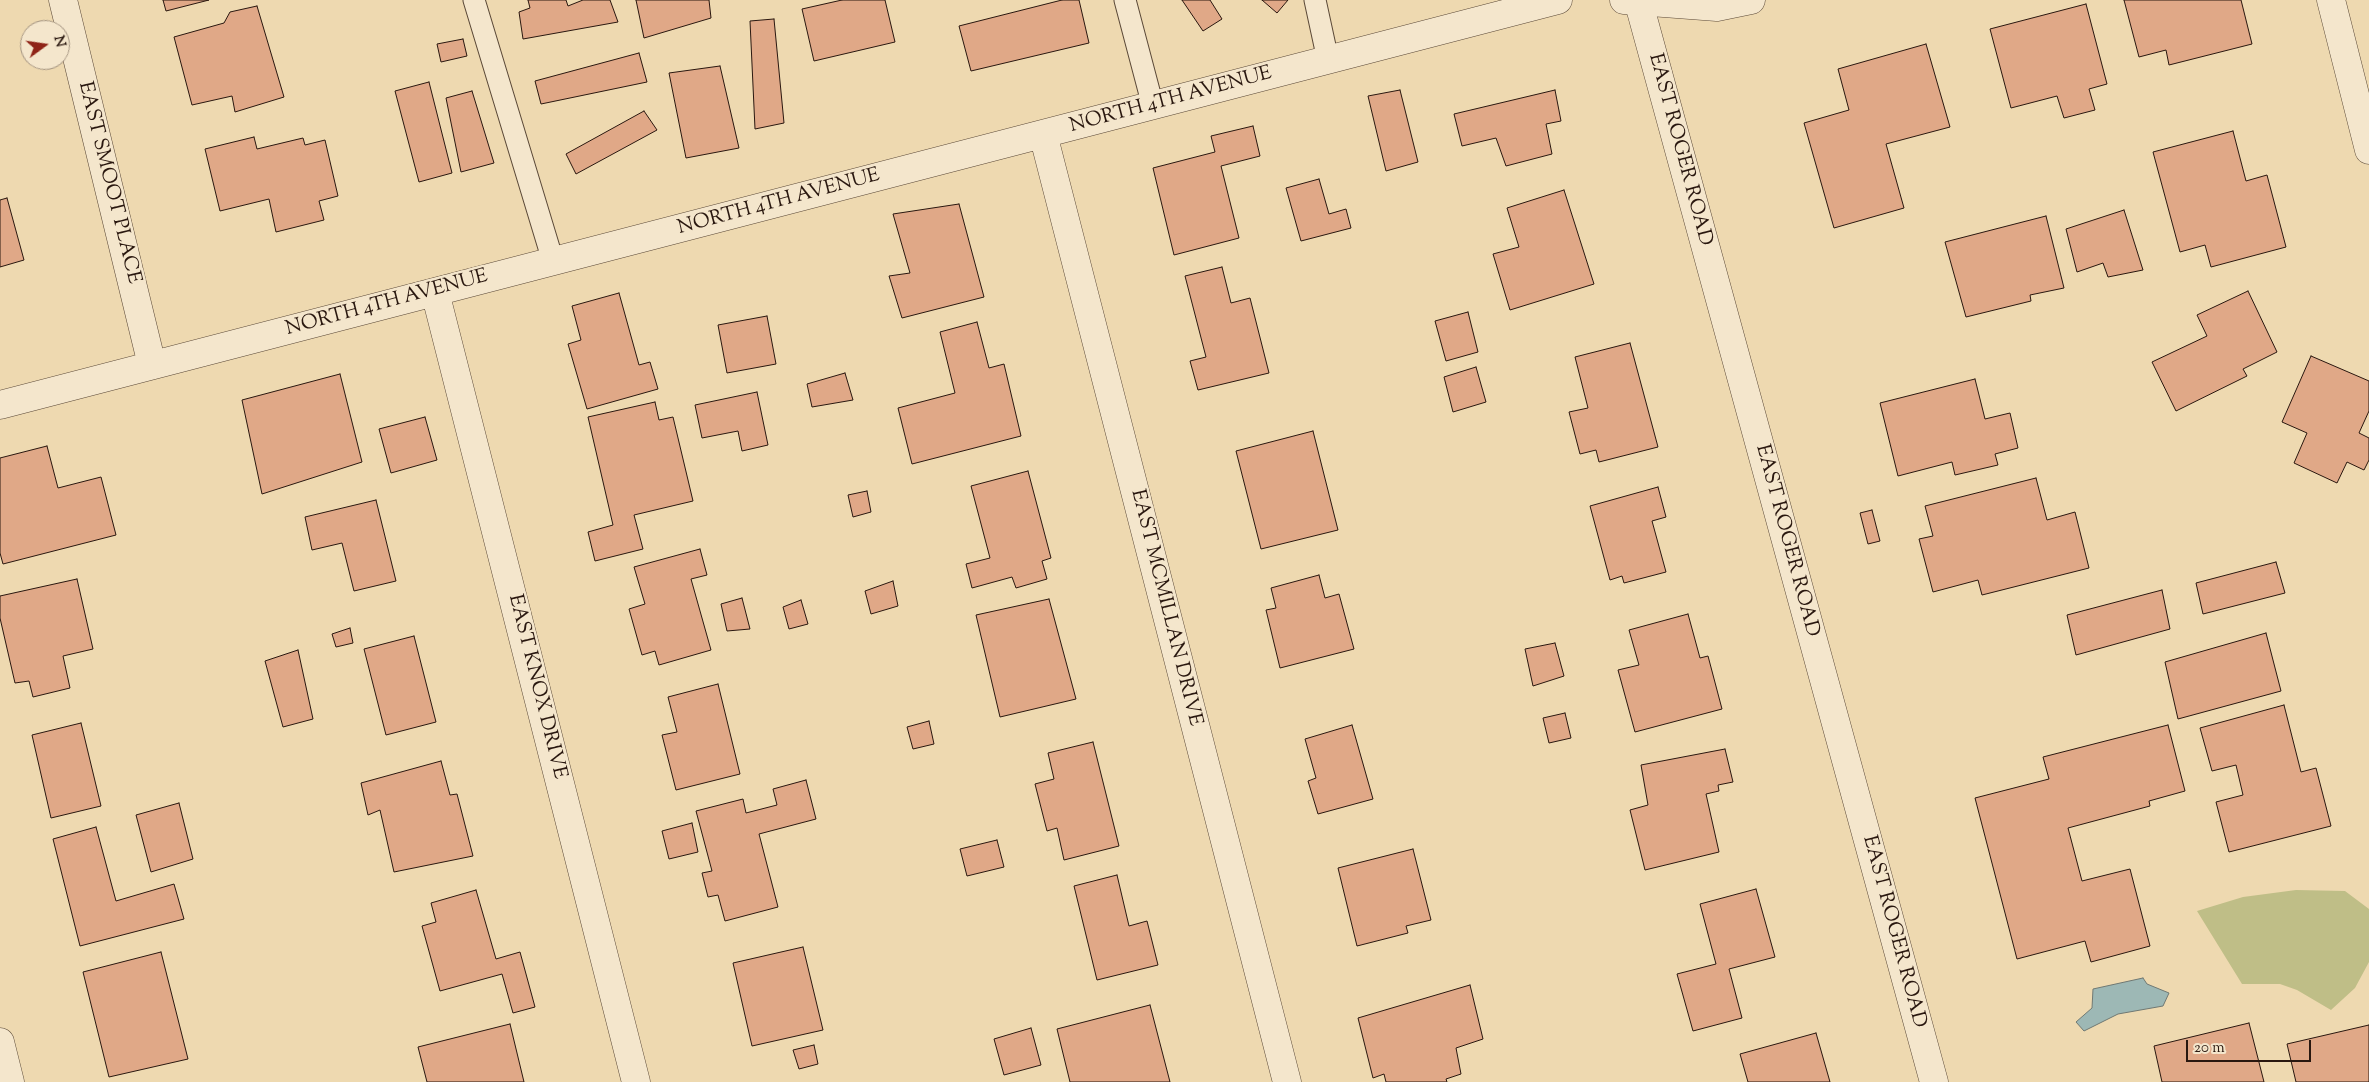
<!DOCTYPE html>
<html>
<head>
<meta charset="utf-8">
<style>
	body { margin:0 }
	#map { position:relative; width:2369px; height:1082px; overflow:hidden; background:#eed9b0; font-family:"Sorts Mill Goudy",serif }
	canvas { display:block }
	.north { position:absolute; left:20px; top:20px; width:50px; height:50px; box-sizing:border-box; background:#f4e6cc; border:1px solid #a39380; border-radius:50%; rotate:76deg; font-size:14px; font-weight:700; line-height:20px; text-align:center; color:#29170f }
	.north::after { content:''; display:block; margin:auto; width:18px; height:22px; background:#8f2418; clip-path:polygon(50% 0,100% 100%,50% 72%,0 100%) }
	.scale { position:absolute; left:2186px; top:1040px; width:125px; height:22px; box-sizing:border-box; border:2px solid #29170f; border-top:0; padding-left:6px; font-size:15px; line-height:18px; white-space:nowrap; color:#29170f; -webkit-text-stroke:4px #f4e6cc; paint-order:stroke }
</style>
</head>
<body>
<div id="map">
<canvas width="2369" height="1082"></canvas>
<div class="north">N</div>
<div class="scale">20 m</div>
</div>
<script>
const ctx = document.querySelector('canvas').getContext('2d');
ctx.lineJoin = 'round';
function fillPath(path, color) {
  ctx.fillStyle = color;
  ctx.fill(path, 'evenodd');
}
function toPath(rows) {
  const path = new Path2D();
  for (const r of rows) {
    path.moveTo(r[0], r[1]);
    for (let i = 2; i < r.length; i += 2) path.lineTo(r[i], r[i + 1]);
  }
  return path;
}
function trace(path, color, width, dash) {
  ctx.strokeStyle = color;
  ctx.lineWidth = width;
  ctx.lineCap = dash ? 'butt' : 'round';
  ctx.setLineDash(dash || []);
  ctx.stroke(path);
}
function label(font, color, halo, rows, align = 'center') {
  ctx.font = font + ' "Sorts Mill Goudy",serif';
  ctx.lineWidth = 4.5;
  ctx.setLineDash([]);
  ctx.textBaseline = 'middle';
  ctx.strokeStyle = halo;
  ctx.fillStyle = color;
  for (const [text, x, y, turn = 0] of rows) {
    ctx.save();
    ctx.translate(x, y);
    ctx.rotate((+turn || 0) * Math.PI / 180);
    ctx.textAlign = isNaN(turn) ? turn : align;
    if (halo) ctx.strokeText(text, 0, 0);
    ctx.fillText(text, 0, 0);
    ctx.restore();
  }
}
const green = toPath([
	[2296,890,2345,891,2369,909,2369,962,2355,988,2331,1010,2297,990,2280,984,2242,984,2197,911,2243,897]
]);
const water = toPath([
	[2143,978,2147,984,2169,993,2163,1006,2118,1014,2084,1031,2076,1022,2092,1008,2093,989,2143,978]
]);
const building = toPath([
	[163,0,209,0,166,11,163,0],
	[528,0,566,0,568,6,583,0,610,0,618,22,523,39,519,12,530,8,528,0],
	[636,0,709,0,711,18,644,38,636,0],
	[842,0,885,0,895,42,814,61,802,9,842,0],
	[1062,0,1079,0,1089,43,971,71,959,26,1062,0],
	[1182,0,1210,0,1222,19,1203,31,1182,0],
	[1262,0,1288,0,1277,13,1262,0],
	[2124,0,2241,0,2252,44,2169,65,2166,50,2139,57,2124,0],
	[2086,4,2107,84,2089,89,2095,110,2064,118,2057,96,2011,108,1990,29,2086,4],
	[257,6,284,97,235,112,232,96,192,105,174,37,224,23,230,12,257,6],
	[774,19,784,123,755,129,750,21,774,19],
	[463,39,467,56,441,62,437,44,463,39],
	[1926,44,1950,127,1886,144,1904,208,1834,228,1804,123,1849,110,1838,69,1926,44],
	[639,53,647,82,541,104,535,81,639,53],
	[720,66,739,148,686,158,669,73,720,66],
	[429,82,452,173,419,182,395,91,429,82],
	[1400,90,1418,162,1386,171,1368,96,1400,90],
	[1555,90,1561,121,1546,124,1552,154,1506,166,1496,138,1462,146,1454,114,1555,90],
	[472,91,494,163,461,172,446,98,472,91],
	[644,111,657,130,576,174,566,154,644,111],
	[1253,126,1260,156,1221,166,1239,238,1174,255,1153,168,1215,152,1211,136,1253,126],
	[2233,131,2246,181,2267,175,2286,247,2211,267,2205,245,2180,252,2153,152,2233,131],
	[254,137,257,149,303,138,305,145,325,140,338,196,319,201,324,220,276,232,269,199,220,211,205,149,254,137],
	[1319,179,1329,214,1346,209,1351,228,1301,241,1286,188,1319,179],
	[1564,190,1594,284,1510,310,1493,254,1519,247,1507,208,1564,190],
	[7,198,24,260,0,267,0,200,7,198],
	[959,204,984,297,902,318,889,276,910,273,893,214,959,204],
	[2124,210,2143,270,2108,277,2103,263,2077,272,2066,229,2124,210],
	[2046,216,2064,288,2030,295,2031,301,1966,317,1945,242,2046,216],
	[1222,267,1231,303,1250,298,1269,373,1198,390,1190,361,1206,357,1185,276,1222,267],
	[2248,291,2277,352,2243,369,2247,376,2176,411,2152,362,2207,336,2197,315,2248,291],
	[619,293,639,365,650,362,658,389,587,409,568,344,581,340,572,306,619,293],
	[1468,312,1478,352,1446,361,1435,321,1468,312],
	[767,316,776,364,727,373,718,325,767,316],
	[977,322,989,368,1004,364,1021,436,912,464,898,408,955,393,940,332,977,322],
	[1630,343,1658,447,1599,462,1596,450,1580,454,1569,412,1588,408,1575,357,1630,343],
	[2311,356,2369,381,2369,411,2359,433,2369,438,2369,460,2364,470,2347,462,2337,483,2294,463,2307,433,2282,422,2311,356],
	[1476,367,1486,402,1453,412,1444,377,1476,367],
	[845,373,853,400,812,407,807,384,845,373],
	[340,374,362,462,262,494,242,400,340,374],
	[1975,379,1985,419,2010,413,2018,448,1995,454,1998,465,1955,475,1952,462,1898,476,1880,403,1975,379],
	[757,392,768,445,742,451,738,431,702,438,695,405,757,392],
	[655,402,659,420,673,417,693,501,634,515,643,549,595,561,588,532,613,525,588,417,655,402],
	[425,417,437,460,391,473,379,429,425,417],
	[1313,431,1338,530,1261,549,1236,451,1313,431],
	[47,446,58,488,101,477,116,535,3,564,0,553,0,458,47,446],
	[1028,471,1051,558,1042,561,1047,579,1016,588,1012,577,972,588,966,564,990,558,971,486,1028,471],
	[2036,478,2047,520,2075,512,2089,568,1982,595,1978,580,1933,592,1919,539,1933,536,1925,506,2036,478],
	[1658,487,1666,517,1652,521,1666,572,1624,583,1622,576,1610,580,1590,506,1658,487],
	[867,491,871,512,853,517,848,495,867,491],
	[376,500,396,581,354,591,342,543,312,550,305,517,376,500],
	[1872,510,1880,541,1868,544,1860,513,1872,510],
	[700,549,707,575,691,579,711,650,659,665,655,651,642,655,629,609,645,604,634,567,700,549],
	[2276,562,2285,593,2203,614,2196,583,2276,562],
	[1319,575,1325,598,1339,594,1354,649,1280,668,1266,610,1276,608,1271,588,1319,575],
	[77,579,93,649,63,656,70,688,33,697,29,681,15,683,0,618,0,596,77,579],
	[893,581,898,606,871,614,865,591,893,581],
	[2162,590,2170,629,2076,655,2067,615,2162,590],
	[742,598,750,629,727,631,721,604,742,598],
	[1049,599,1076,699,1000,717,976,615,1049,599],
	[801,600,808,624,789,629,783,607,801,600],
	[1688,614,1700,658,1708,656,1722,709,1635,732,1618,670,1639,665,1629,630,1688,614],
	[350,628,353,643,336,647,332,634,350,628],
	[2266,633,2281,691,2178,719,2165,662,2266,633],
	[414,636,436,722,386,735,364,649,414,636],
	[1555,643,1564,676,1533,686,1525,649,1555,643],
	[298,650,313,719,283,727,265,661,298,650],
	[718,684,740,774,676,790,662,735,677,732,668,697,718,684],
	[2284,705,2301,772,2316,768,2331,826,2229,852,2216,802,2243,795,2236,765,2212,771,2200,728,2284,705],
	[1565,713,1571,738,1549,743,1543,718,1565,713],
	[929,721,934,744,913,749,907,727,929,721],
	[81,723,101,806,51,818,32,735,81,723],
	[1352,725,1373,799,1318,814,1308,781,1316,778,1305,739,1352,725],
	[2168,725,2185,791,2149,801,2150,806,2068,828,2082,881,2130,869,2150,946,2091,962,2085,941,2017,959,1975,798,2049,779,2043,757,2168,725],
	[1093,742,1119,846,1064,860,1057,828,1047,831,1035,784,1054,779,1048,753,1093,742],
	[1725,749,1733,782,1718,785,1719,791,1706,794,1719,852,1645,870,1630,810,1648,805,1641,765,1725,749],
	[441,761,450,795,457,794,473,856,394,872,380,810,368,815,361,783,441,761],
	[806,780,816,819,759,834,778,907,725,921,718,895,708,897,702,873,712,871,696,811,743,799,746,813,777,805,773,789,806,780],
	[179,803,193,859,151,872,136,815,179,803],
	[692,823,698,852,669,859,662,831,692,823],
	[96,827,116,901,174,884,184,919,80,946,53,839,96,827],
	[997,840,1004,867,967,876,960,849,997,840],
	[1413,849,1431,920,1406,926,1408,933,1357,946,1338,868,1413,849],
	[1117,875,1129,926,1147,921,1158,965,1097,980,1074,886,1117,875],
	[1756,889,1775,957,1729,969,1742,1018,1693,1031,1677,974,1716,964,1700,904,1756,889],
	[476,890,496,959,520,952,535,1007,513,1013,502,974,440,991,422,926,436,922,431,903,476,890],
	[803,947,823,1030,752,1046,733,963,803,947],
	[161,952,188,1059,109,1077,83,972,161,952],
	[1470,985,1483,1039,1456,1048,1461,1074,1446,1079,1447,1082,1386,1082,1384,1074,1373,1078,1358,1018,1470,985],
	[1150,1005,1170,1082,1070,1082,1057,1029,1150,1005],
	[2249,1023,2264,1082,2162,1082,2154,1046,2249,1023],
	[510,1024,524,1082,427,1082,418,1047,510,1024],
	[2369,1025,2369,1082,2296,1082,2287,1044,2369,1025],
	[1031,1028,1041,1065,1004,1075,994,1039,1031,1028],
	[1816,1033,1830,1082,1748,1082,1740,1054,1816,1033],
	[814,1045,818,1064,799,1069,793,1050,814,1045]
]);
const service = toPath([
	[474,0,553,261],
	[1125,0,1153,106],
	[1315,0,1328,60]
]);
const minor = toPath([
	[63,0,152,365],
	[1624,0,1717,7,1751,0],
	[2331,0,2369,150],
	[1043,134,1287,1082],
	[435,292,636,1082],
	[0,405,1558,0],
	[0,1042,10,1082]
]);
const tertiary = toPath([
	[1638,0,1934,1082]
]);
const streetNames = [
	["NORTH 4TH AVENUE",1171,101,-15],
	["EAST ROGER ROAD",1679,150,75],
	["EAST SMOOT PLACE",108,183,76],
	["NORTH 4TH AVENUE",779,203,-15],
	["NORTH 4TH AVENUE",387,304,-15],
	["EAST ROGER ROAD",1786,541,75],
	["EAST MCMILLAN DRIVE",1165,608,76],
	["EAST KNOX DRIVE",536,687,76],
	["EAST ROGER ROAD",1893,932,75]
];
fillPath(green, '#bfbe87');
fillPath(water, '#9db8b5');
trace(water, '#6f7873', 1);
fillPath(building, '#e0a887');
trace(building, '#29170f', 1);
trace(service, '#5a4837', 23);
trace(minor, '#5a4837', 29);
trace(tertiary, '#5a4837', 29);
trace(service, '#f4e6cc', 21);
trace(minor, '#f4e6cc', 28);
trace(tertiary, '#f4e6cc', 28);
label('20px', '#29170f', '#f4e6cc', streetNames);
</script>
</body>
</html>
